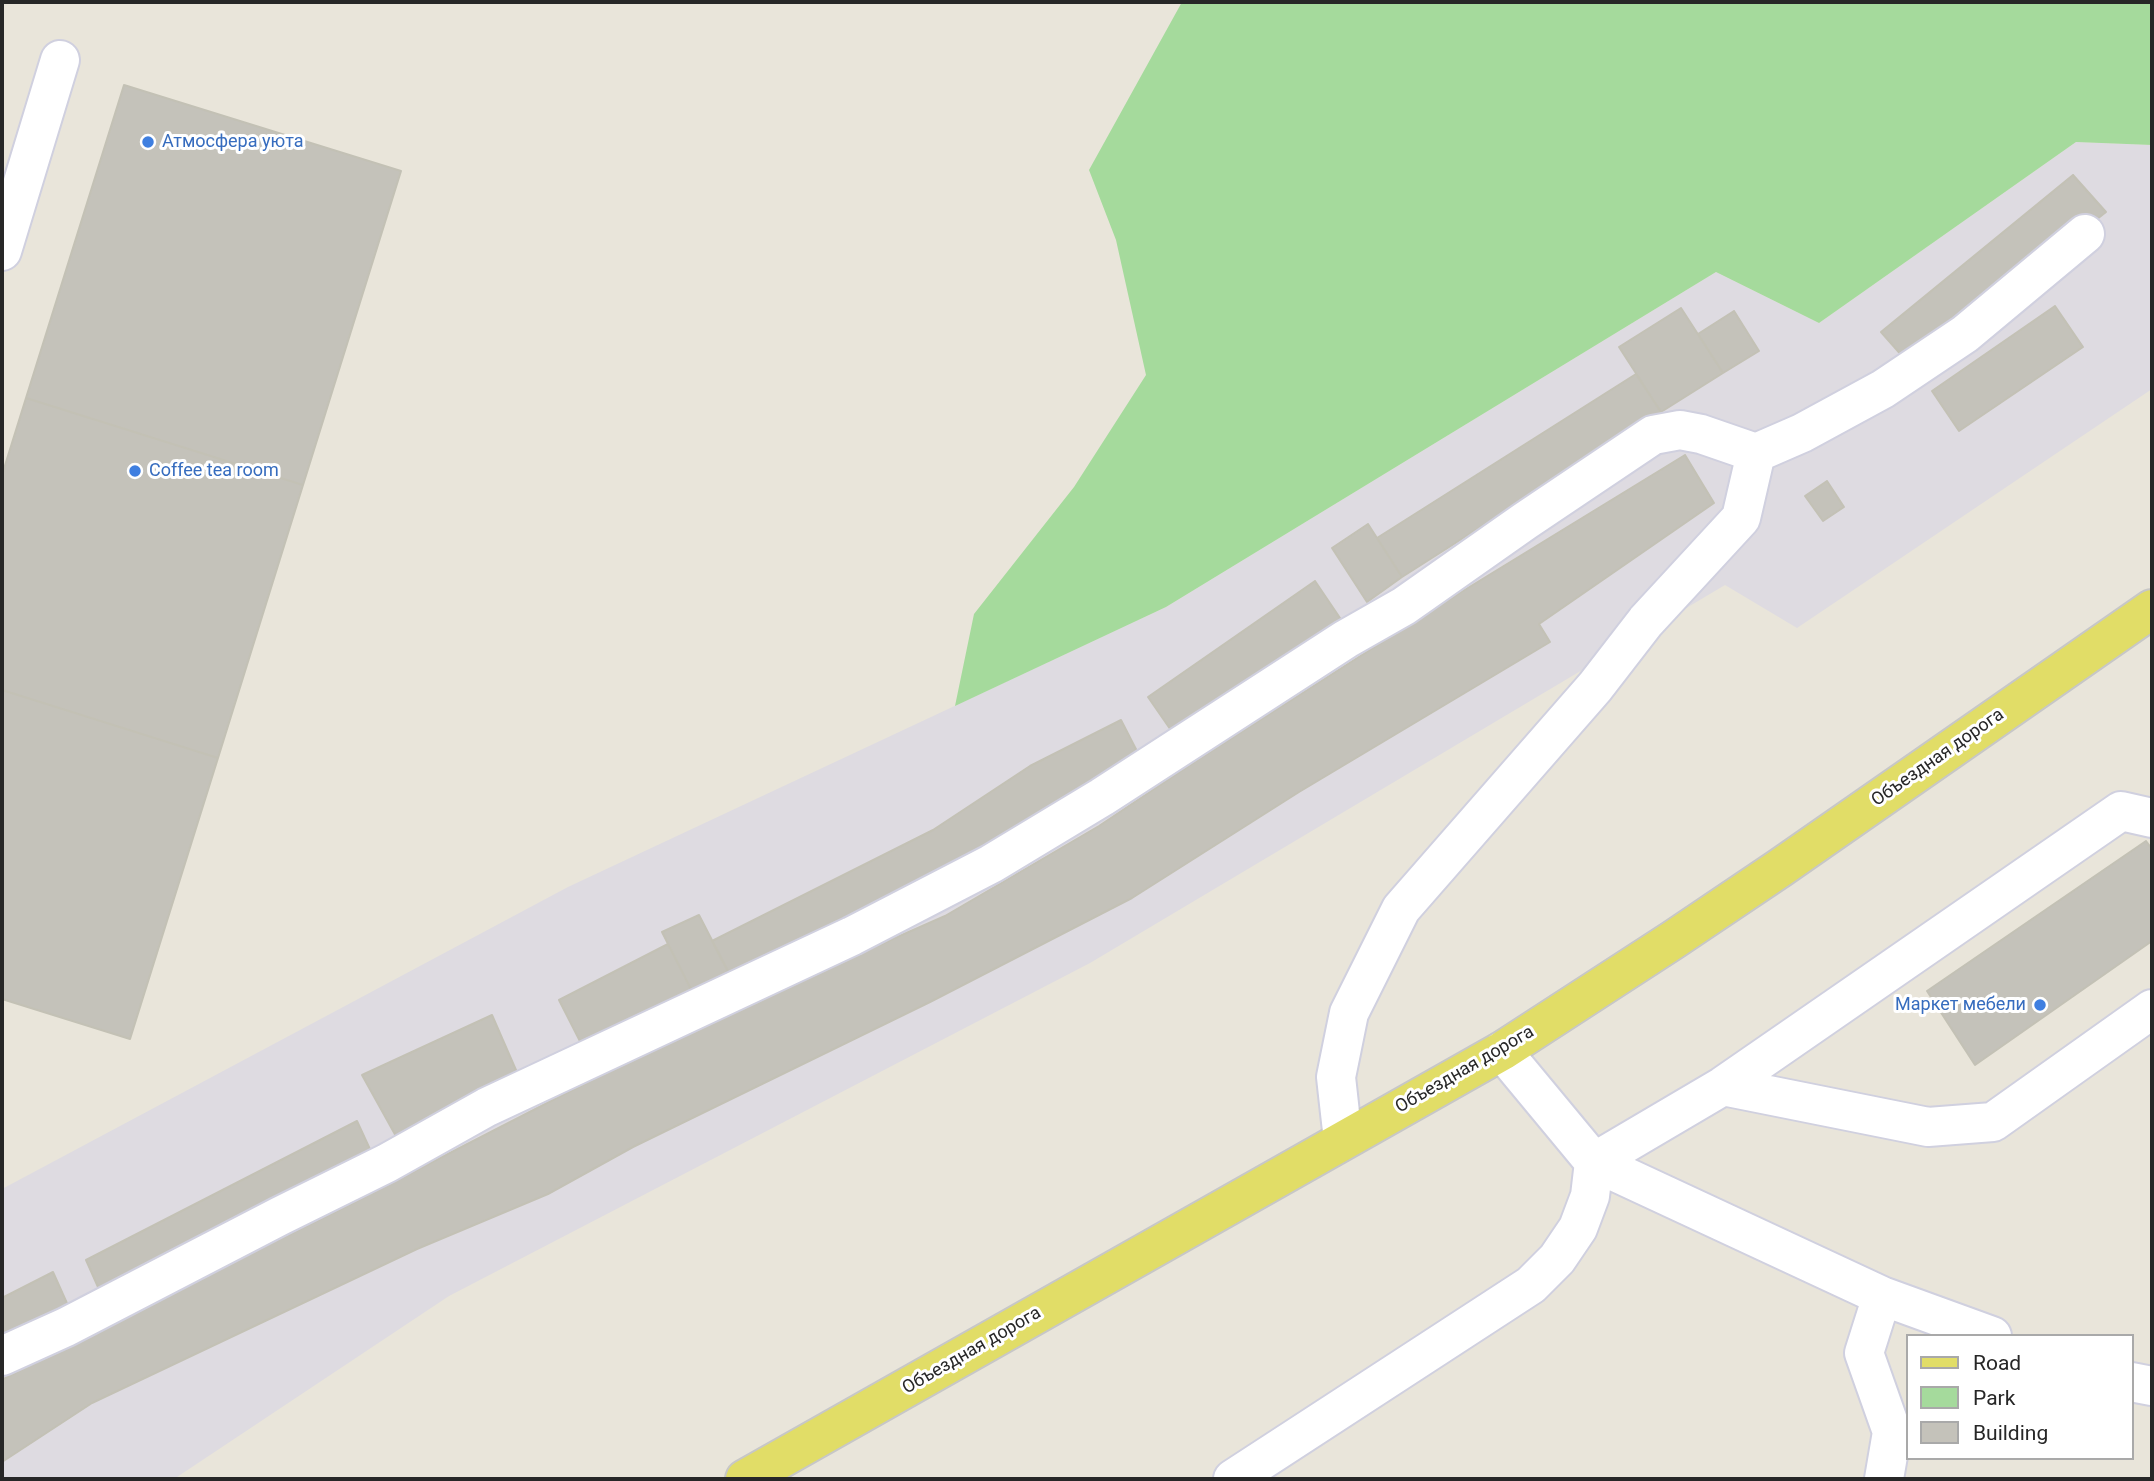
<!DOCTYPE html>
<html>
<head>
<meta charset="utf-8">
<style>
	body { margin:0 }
	#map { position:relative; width:2154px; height:1481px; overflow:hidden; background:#e9e5da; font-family:Roboto,sans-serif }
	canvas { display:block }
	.frame { position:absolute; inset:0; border:4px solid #272727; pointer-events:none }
	.legend { position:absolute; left:1906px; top:1334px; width:228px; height:126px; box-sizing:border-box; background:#fff; border:2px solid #a9a9a9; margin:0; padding:9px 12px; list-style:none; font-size:21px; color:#272727 }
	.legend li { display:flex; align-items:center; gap:14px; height:35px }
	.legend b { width:35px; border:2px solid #a9a9a9 }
</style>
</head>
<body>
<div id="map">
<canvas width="2154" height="1481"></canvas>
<div class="frame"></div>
<ul class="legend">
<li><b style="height:9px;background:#e1dd67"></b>Road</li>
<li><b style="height:19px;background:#a5da9c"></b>Park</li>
<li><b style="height:19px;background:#c4c2ba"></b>Building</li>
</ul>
</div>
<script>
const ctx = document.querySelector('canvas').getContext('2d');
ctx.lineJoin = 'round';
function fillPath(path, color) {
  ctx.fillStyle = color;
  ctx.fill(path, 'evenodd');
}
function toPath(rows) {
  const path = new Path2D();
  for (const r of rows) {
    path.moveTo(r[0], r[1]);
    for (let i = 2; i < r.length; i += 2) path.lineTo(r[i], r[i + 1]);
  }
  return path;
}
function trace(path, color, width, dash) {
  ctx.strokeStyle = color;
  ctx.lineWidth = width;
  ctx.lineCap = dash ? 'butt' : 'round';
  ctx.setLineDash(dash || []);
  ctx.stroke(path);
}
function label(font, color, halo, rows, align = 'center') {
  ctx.font = font + ' Roboto,sans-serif';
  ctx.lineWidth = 6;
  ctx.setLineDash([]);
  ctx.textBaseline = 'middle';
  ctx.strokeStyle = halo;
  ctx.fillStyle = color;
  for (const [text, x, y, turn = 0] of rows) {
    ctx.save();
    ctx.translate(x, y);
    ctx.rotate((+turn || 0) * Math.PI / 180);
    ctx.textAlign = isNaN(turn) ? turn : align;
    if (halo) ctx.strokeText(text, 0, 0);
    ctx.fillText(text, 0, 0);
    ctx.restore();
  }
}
const industrial = toPath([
	[2076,142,2152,145,2152,389,1797,628,1725,585,1090,963,449,1296,174,1479,2,1479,2,1189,568,887,1166,607,1716,272,1819,323]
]);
const green = toPath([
	[1182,2,2152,2,2152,145,2076,142,1819,323,1716,272,1166,607,955,706,974,614,1074,487,1146,375,1116,240,1089,170]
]);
const building = toPath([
	[124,85,401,171,303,485,26,398,124,85],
	[2073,175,2106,212,1911,366,1881,332,2073,175],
	[2055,306,2083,347,1959,431,1932,391,2055,306],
	[1681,308,1723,373,1661,412,1619,347,1681,308],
	[1734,311,1759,351,1723,373,1698,334,1734,311],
	[1636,374,1661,412,1402,577,1377,538,1636,374],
	[26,398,303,485,218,758,2,690,2,475,26,398],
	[1685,455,1714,503,1539,624,1550,642,1299,792,1132,898,930,1002,633,1147,548,1194,417,1249,92,1403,2,1462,2,1380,94,1330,341,1209,623,1064,743,1005,945,916,1099,826,1196,761,1445,602,1685,455],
	[1827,481,1844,507,1823,521,1805,496,1827,481],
	[1368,524,1402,577,1367,602,1332,548,1368,524],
	[1315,581,1342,621,1175,736,1148,697,1315,581],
	[2,690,218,758,130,1039,2,999,2,690],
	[1121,720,1141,759,970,860,732,979,712,941,933,830,1030,766,1121,720],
	[2146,841,2152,849,2152,941,1975,1065,1927,991,2146,841],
	[699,915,732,979,695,997,662,932,699,915],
	[668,944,695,997,586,1053,559,1000,668,944],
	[492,1015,519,1077,397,1138,362,1075,492,1015],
	[357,1121,374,1158,102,1296,86,1260,357,1121],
	[53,1272,70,1310,2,1345,2,1298,53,1272]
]);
const minor = toPath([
	[2,251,60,60],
	[1756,453,1802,433,1883,389,1965,334,2085,234],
	[1502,1051,1594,1162,1882,1296,1992,1336],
	[1723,1086,1928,1127,1993,1122,2152,1009],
	[1882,1296,1864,1353,1892,1432,1884,1479],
	[2,1356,66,1327,280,1216,387,1163,487,1107,852,936,991,864,1102,797,1346,639,1404,606,1525,521,1653,435,1680,430,1701,434,1756,453,1741,518,1646,621,1595,687,1401,909,1349,1013,1336,1077,1343,1140],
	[2131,1382,2152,1386],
	[1233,1479,1531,1285,1557,1259,1578,1228,1590,1196,1594,1162,1723,1086,2121,811,2152,818]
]);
const major = toPath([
	[745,1479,1502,1051,1673,940,1780,868,2152,609]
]);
const markers = [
	[148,142,7,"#3f7fe0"],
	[135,471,7,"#3f7fe0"],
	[2040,1005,7,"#3f7fe0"]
];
const shopNames = [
	["Атмосфера уюта",162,142],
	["Coffee tea room",149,471],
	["Маркет мебели",2026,1005,"right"]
];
const streetNames = [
	["Объездная дорога",1938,758,-35],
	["Объездная дорога",1465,1070,-30],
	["Объездная дорога",972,1351,-30]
];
fillPath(industrial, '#dedbe1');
fillPath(green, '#a5da9c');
fillPath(building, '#c4c2ba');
trace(building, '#c3c1b5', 2);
trace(minor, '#d0d0df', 42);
trace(major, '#c7c7c7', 42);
trace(minor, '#fff', 38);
trace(major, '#e1dd67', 38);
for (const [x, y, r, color] of markers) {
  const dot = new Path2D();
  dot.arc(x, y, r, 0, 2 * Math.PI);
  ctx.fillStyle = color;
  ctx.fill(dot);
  trace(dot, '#fff', 2.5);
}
label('18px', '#366cbe', '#fff', shopNames, 'left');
label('18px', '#272727', '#fff', streetNames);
</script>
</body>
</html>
